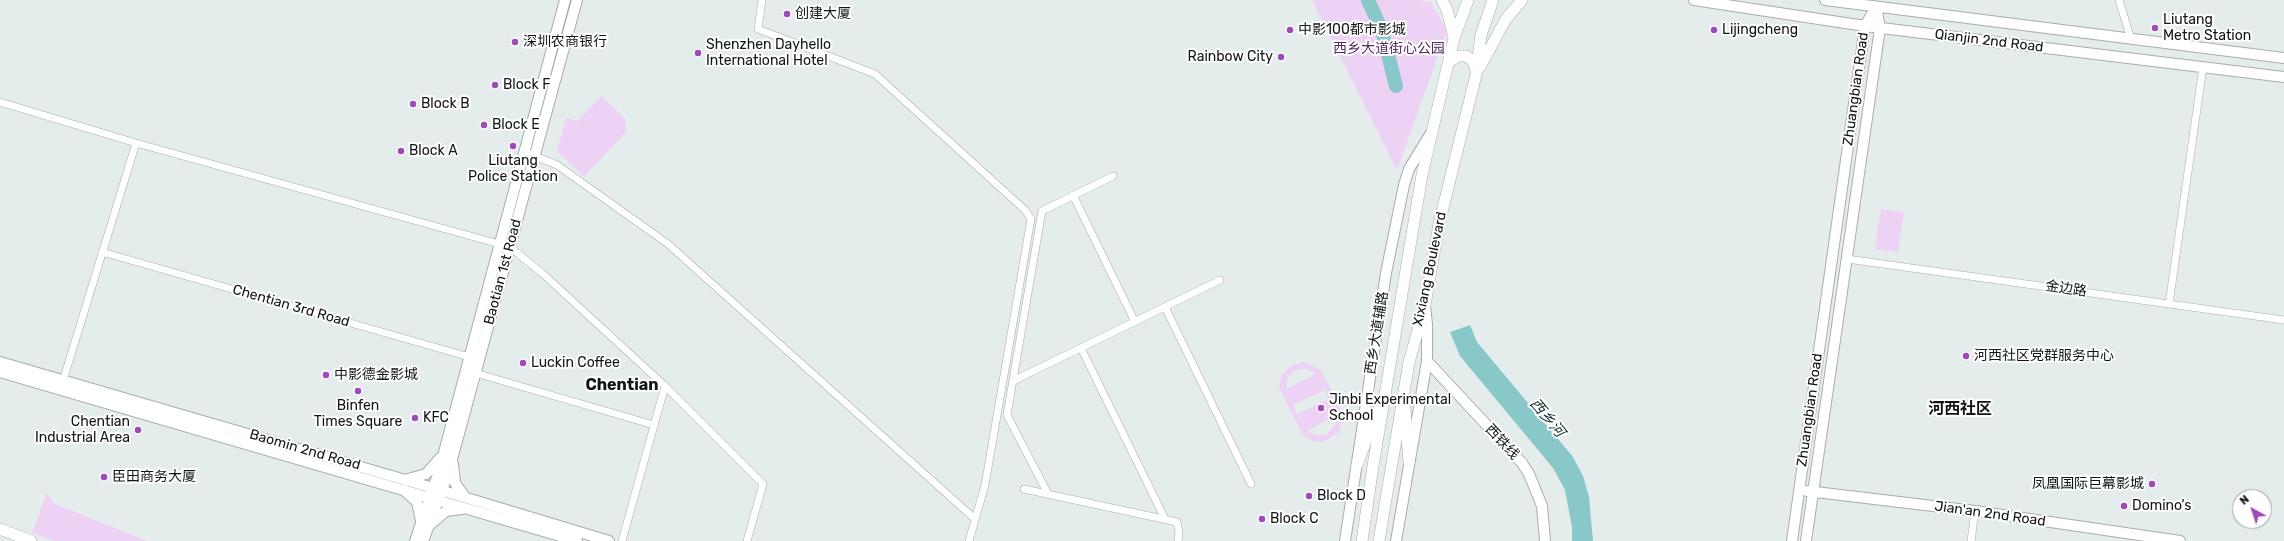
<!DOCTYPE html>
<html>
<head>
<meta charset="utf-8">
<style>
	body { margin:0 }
	#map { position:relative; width:2284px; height:541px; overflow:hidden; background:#e5ecec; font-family:Rubik,sans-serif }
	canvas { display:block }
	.north { position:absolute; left:2232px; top:489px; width:40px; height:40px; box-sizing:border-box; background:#fff; border:1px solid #a0a1a1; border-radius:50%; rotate:320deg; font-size:11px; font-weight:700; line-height:16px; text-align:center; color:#121515 }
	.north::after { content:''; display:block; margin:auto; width:14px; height:18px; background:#9e4ab8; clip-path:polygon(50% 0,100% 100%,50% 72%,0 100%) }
</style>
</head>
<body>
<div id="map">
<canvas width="2284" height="541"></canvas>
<div class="north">N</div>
</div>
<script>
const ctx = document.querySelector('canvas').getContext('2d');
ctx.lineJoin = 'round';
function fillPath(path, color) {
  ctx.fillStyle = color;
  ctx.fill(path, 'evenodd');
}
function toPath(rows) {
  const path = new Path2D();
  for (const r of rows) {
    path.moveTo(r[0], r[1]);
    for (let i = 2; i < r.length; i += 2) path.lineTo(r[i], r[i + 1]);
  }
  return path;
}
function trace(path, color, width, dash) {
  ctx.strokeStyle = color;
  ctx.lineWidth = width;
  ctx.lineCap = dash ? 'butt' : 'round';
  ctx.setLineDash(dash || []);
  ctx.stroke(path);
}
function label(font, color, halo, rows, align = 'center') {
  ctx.font = font + ' Rubik,"Noto Sans SC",sans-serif';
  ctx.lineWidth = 4;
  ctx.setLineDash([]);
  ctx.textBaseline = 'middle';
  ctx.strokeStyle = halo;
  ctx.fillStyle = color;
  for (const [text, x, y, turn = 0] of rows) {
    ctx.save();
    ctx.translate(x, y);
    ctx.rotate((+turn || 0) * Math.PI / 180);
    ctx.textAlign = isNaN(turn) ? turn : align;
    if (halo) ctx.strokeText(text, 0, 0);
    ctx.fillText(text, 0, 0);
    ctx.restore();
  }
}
const green = toPath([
	[1312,0,1417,0,1431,2,1447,31,1397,170],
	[601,96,625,119,626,132,584,177,557,151,566,118,578,121],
	[1881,209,1904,212,1898,252,1875,249],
	[1304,362,1321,370,1343,414,1339,432,1324,442,1312,441,1302,434,1280,390,1279,384,1283,373,1292,365],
	[1299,369,1308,369,1316,374,1286,389,1288,376],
	[1318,377,1332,405,1328,399,1298,414,1303,425,1293,405,1324,390],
	[1336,415,1336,424,1327,434,1318,436,1307,431],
	[47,493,53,503,147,541,55,541,32,533]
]);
const water = toPath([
	[1470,325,1477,342,1573,457,1583,476,1589,497,1593,541,1572,541,1572,527,1565,490,1553,468,1460,356,1450,332]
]);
const river = toPath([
	[1368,0,1382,31,1396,86]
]);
const street = toPath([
	[762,0,758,29,875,74,1025,210,1031,219,985,485,969,541],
	[2119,0,2131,39],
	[0,102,136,143,510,247,542,273,665,386,763,484,747,541],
	[530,154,557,165,668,244,975,519],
	[1073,195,1135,322],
	[102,252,473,358],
	[1847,259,2284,320],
	[2169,304,2203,67],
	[1165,307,1251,484],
	[1081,348,1165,519],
	[475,373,654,425],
	[1013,381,1220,280],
	[62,384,136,143],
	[1024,489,1177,522,1179,532,1178,541],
	[1048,494,1007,415,1042,211,1113,176],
	[622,541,665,386],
	[1971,541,1975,511]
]);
const secondary = toPath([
	[1694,0,1865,26,2284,77],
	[1825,0,2284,58],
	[1427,361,1522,463,1529,474,1542,506,1545,541],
	[0,362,457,495,609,541],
	[0,372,577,541],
	[453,464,455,483,465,497],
	[408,479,426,474,440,458],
	[404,490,417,502,421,521],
	[1807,491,1975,511,2180,541],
	[431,524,446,511,462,509],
	[415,541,439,471,565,0],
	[423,541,448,474,577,0],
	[1345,541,1386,273,1404,185,1409,169,1431,133],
	[1396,541,1427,361,1427,324,1425,306],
	[1792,541,1865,26,1876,7],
	[1806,541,1880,28,1876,7]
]);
const primary = toPath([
	[1442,0,1447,10,1454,37],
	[1448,63,1458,56,1466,56,1473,61,1476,70],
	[1480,67,1506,19,1522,0],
	[1405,409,1409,462],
	[1357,465,1377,411],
	[0,529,31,541],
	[1362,541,1373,466,1422,175,1454,38,1468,0],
	[1379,541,1409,362,1425,305,1439,224,1476,75,1481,35,1493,0]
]);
const markers = [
	[787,14,4,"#9e4ab8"],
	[2155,28,4,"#9e4ab8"],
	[1290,30,4,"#9e4ab8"],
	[1714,30,4,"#9e4ab8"],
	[515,42,4,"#9e4ab8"],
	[698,53,4,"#9e4ab8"],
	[1281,57,4,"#9e4ab8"],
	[495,85,4,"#9e4ab8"],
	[413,104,4,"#9e4ab8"],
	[484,125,4,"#9e4ab8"],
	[513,146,4,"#9e4ab8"],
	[401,151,4,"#9e4ab8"],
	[1966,356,4,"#9e4ab8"],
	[523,363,4,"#9e4ab8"],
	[326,375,4,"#9e4ab8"],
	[358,391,4,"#9e4ab8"],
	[1321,408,4,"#9e4ab8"],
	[415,418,4,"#9e4ab8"],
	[138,430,4,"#9e4ab8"],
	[104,477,4,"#9e4ab8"],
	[2152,484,4,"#9e4ab8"],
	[1309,496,4,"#9e4ab8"],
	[2124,506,4,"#9e4ab8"],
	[1262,519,4,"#9e4ab8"]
];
const poiNames = [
	["创建大厦",795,14],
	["Liutang",2163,20],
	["Metro Station",2163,36],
	["中影100都市影城",1298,30],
	["Lijingcheng",1722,30],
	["深圳农商银行",523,42],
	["Shenzhen Dayhello",706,45],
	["International Hotel",706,61],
	["Rainbow City",1273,57,"right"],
	["Block F",503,85],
	["Block B",421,104],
	["Block E",492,125],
	["Block A",409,151],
	["Liutang",513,161,"center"],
	["Police Station",513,177,"center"],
	["河西社区党群服务中心",1974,356],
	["Luckin Coffee",531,363],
	["中影德金影城",334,375],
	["Jinbi Experimental",1329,400],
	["School",1329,416],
	["Binfen",358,406,"center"],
	["Times Square",358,422,"center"],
	["KFC",423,418],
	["Chentian",130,422,"right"],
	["Industrial Area",130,438,"right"],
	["臣田商务大厦",112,477],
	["凤凰国际巨幕影城",2144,484,"right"],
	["Block D",1317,496],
	["Domino's",2132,506],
	["Block C",1270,519]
];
const streetNames = [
	["Qianjin 2nd Road",1989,41,7],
	["Zhuangbian Road",1856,89,-82],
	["Xixiang Boulevard",1430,269,-78],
	["Baotian 1st Road",503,272,-75],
	["金边路",2066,289,8],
	["Chentian 3rd Road",291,306,16],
	["西乡大道辅路",1377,333,-81],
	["Zhuangbian Road",1810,410,-82],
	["西铁线",1502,442,47],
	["Baomin 2nd Road",305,450,16],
	["Jian'an 2nd Road",1990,514,8]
];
const parkNames = [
	["西乡大道街心公园",1389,49]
];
const waterNames = [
	["西乡河",1547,418,50]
];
const quarterNames = [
	["Chentian",622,385],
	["河西社区",1960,409]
];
fillPath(green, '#edd2f6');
fillPath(water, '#89c8c9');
trace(river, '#89c8c9', 14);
trace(street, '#a7adad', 8);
trace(secondary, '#a7adad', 12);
trace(primary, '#a7adad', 12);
trace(street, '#fff', 7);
trace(secondary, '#fff', 10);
trace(primary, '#fff', 11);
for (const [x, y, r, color] of markers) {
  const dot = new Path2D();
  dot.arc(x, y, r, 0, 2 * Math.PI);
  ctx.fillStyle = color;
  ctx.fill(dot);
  trace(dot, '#fff', 1.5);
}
label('14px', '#121515', '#fff', poiNames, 'left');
label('14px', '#121515', '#fff', streetNames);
label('14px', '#532c5f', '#fff', parkNames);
label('italic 15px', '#153535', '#fff', waterNames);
label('bold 16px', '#121515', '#fff', quarterNames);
</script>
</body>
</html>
